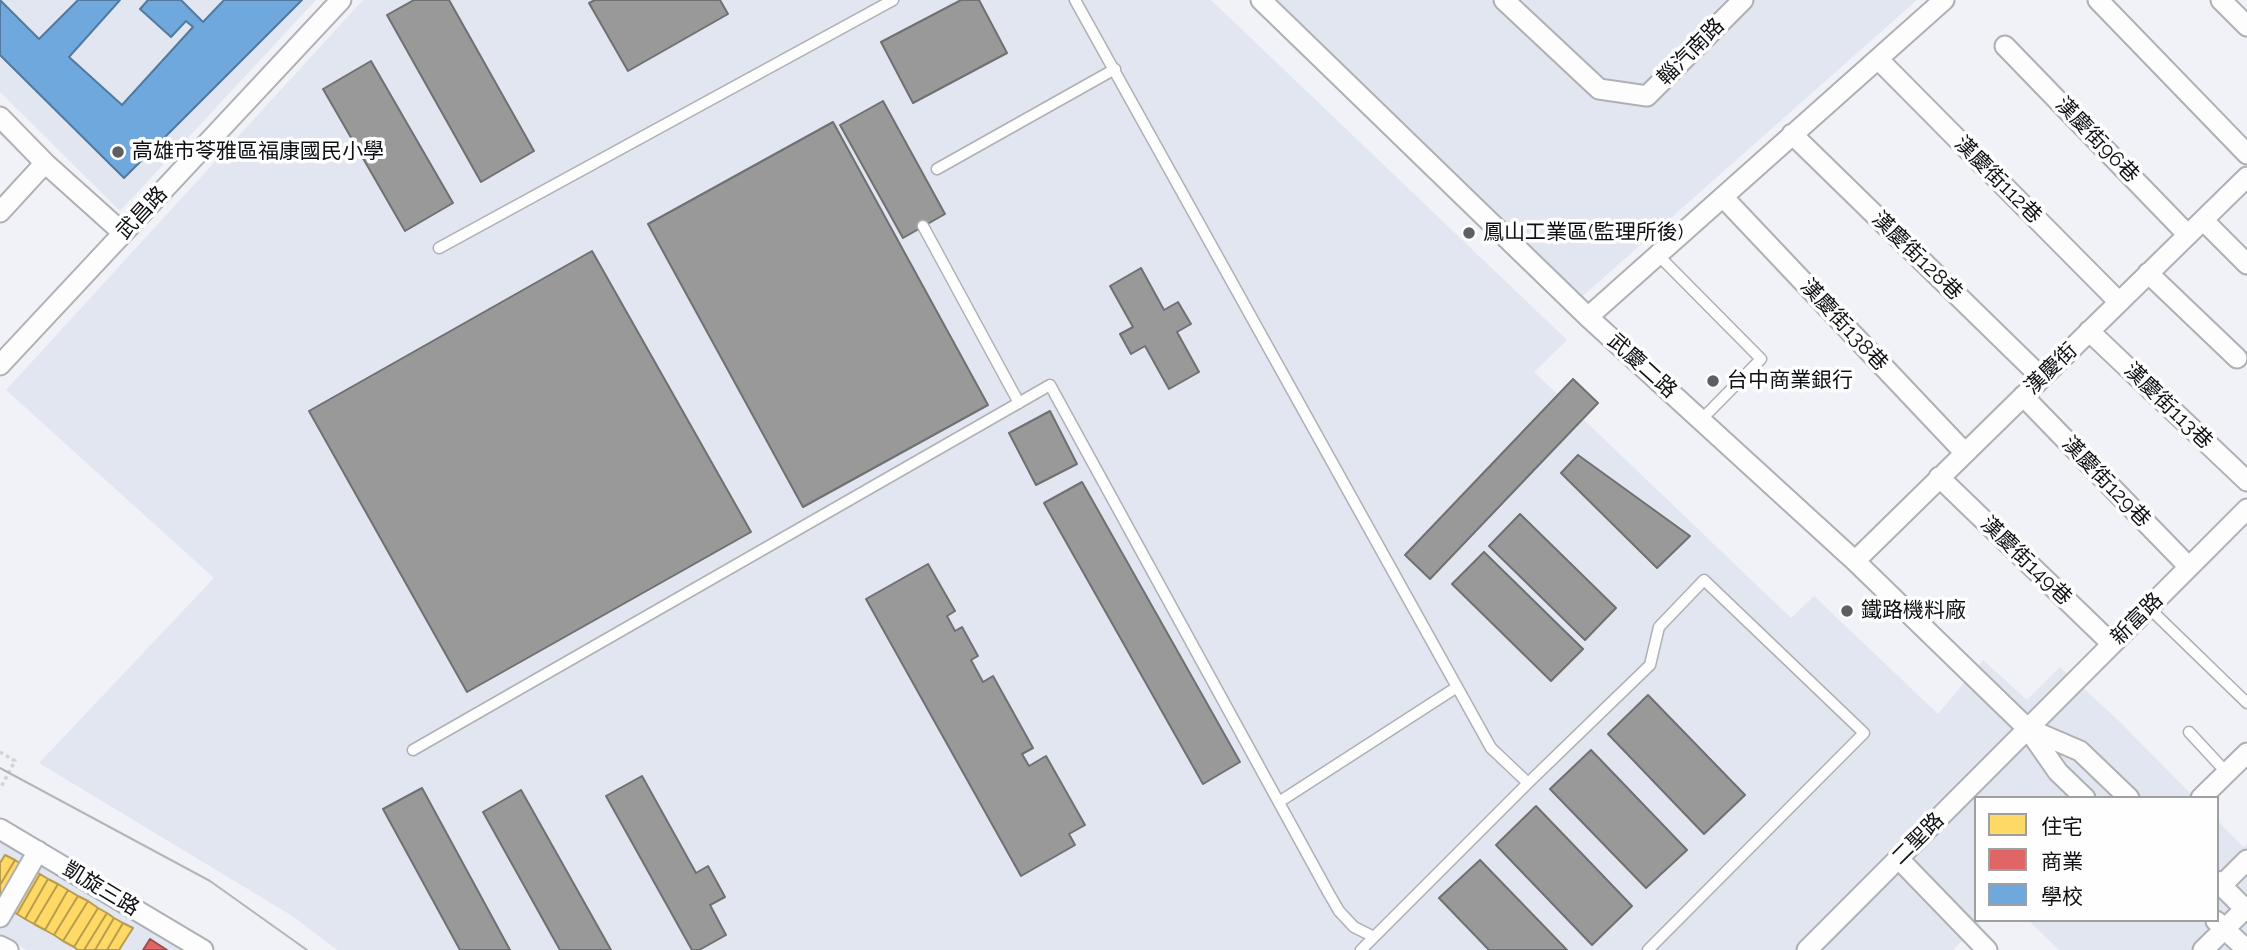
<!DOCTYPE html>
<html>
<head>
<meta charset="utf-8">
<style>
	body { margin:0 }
	#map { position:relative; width:2247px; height:950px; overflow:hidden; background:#f0f2f8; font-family:Raleway,"Noto Sans TC",sans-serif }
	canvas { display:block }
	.legend { position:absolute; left:1974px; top:796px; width:245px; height:126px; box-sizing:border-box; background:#fefefe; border:2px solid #9e9fa0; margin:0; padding:9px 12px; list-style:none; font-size:21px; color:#0e1013 }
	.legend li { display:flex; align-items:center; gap:14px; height:35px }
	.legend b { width:35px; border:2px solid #9e9fa0 }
</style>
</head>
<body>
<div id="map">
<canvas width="2247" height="950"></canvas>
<ul class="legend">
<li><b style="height:19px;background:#ffd966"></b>住宅</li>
<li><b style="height:19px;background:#e06666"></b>商業</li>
<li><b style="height:19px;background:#6fa8dc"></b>學校</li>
</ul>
</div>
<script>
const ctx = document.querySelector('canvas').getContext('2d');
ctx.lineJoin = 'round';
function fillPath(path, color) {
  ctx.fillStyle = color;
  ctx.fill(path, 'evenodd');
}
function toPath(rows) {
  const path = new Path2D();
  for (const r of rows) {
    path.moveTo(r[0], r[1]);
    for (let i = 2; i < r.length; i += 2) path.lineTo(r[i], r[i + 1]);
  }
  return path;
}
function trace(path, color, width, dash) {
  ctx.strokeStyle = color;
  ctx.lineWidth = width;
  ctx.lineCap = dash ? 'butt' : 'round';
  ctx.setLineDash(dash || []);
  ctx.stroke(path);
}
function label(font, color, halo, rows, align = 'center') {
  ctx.font = font + ' Raleway,"Noto Sans TC",sans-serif';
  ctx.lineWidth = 7;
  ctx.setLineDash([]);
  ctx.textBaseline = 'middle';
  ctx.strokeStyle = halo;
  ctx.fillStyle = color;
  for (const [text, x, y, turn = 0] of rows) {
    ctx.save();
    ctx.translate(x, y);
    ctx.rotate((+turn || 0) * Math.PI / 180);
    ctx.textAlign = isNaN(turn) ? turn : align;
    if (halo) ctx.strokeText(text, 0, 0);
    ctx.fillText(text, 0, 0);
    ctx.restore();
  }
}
const built = toPath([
	[0,0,316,0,120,211,0,92],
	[363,0,1211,0,1567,340,1534,372,1791,618,1814,596,1938,714,1983,660,2027,700,2060,667,2118,720,2195,798,1976,798,1976,920,1982,920,1953,950,337,950,294,917,39,763,214,578,6,390],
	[1264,0,1917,0,1576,302],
	[0,817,142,902,214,950,27,950,0,936],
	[2217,820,2243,847,2247,844,2247,950,2059,950,2028,920,2217,920]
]);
const homes = toPath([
	[5,855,15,860,0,885,0,863,5,855],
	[15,860,24,866,0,907,0,885,15,860],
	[31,869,40,874,17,914,8,909,31,869],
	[40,874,48,879,25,919,17,914,40,874],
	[48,879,58,884,34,924,25,919,48,879],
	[58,884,68,890,45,930,34,924,58,884],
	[68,890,78,896,54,935,45,930,68,890],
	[78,896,88,901,63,941,54,935,78,896],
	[88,901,98,908,74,947,63,941,88,901],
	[98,908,107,913,84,950,78,950,74,947,98,908],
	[107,913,114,918,95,950,84,950,107,913],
	[114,918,123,923,107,950,95,950,114,918],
	[123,923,133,928,119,950,107,950,123,923]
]);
const shops = toPath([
	[150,939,167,950,143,950,150,939]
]);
const schools = toPath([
	[0,0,39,39,78,0,120,0,69,57,122,105,193,27,186,21,171,37,140,9,148,0,181,0,203,22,224,0,302,0,124,178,0,55,0,0]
]);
const industry = toPath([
	[414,0,449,0,534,151,481,182,387,15,414,0],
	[595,0,720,0,728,14,628,71,589,3,595,0],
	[961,0,979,0,1007,53,913,103,881,42,961,0],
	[371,61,453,203,405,231,323,89,371,61],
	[883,101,945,214,903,238,840,125,883,101],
	[833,122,988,405,803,507,648,224,833,122],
	[592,251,751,532,467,692,309,411,592,251],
	[1141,268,1164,310,1178,302,1191,324,1177,332,1199,372,1169,389,1145,346,1131,354,1120,334,1133,327,1110,286,1141,268],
	[1573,379,1598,403,1430,579,1405,555,1573,379],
	[1050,411,1077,464,1036,485,1009,433,1050,411],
	[1578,455,1690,536,1657,568,1561,473,1578,455],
	[1082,482,1240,762,1203,784,1044,503,1082,482],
	[1520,514,1616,608,1585,640,1489,546,1520,514],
	[1484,552,1583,649,1551,681,1452,584,1484,552],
	[928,564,955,611,947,616,955,631,962,627,978,656,971,660,983,682,993,676,1033,748,1022,754,1029,766,1046,756,1085,825,1069,834,1075,845,1021,876,866,599,928,564],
	[1648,695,1745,795,1704,834,1608,734,1648,695],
	[1591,750,1687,850,1646,888,1550,789,1591,750],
	[642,776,696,873,708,866,725,897,710,905,726,935,699,950,692,950,606,796,642,776],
	[422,788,510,950,460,950,383,809,422,788],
	[521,790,611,950,560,950,483,812,521,790],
	[1536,806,1632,906,1592,945,1496,845,1536,806],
	[1480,860,1567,950,1489,950,1439,898,1480,860]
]);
const path = toPath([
	[0,752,15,761,0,789]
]);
const lane = toPath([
	[1075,0,1491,748,1528,783],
	[937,169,1115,69],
	[923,226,1019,403],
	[439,248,893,0],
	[1658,255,1761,359,1701,420],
	[2149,608,2247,703],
	[2189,732,2227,773],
	[413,750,1050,385,1328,892,1339,911,1354,927,1374,937],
	[1279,802,1457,687],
	[1361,950,1528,783,1650,665,1659,627,1704,580,1864,733,1648,950]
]);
const street = toPath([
	[1261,0,1588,317,1855,561,2028,729,2058,772,2085,798],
	[1504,0,1599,89,1647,96,1743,0],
	[2098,0,2247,154],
	[2221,0,2247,26],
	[2005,46,2188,235],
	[1878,59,2119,302],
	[0,117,45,163,123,233],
	[1792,134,2042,378],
	[1723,197,1965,453],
	[0,212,45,163],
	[2203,220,2247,264],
	[2148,273,2237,358],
	[1588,317,1944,0],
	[2089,331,2247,481],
	[0,365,341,0],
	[2023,396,2189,567],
	[1939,477,2112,644],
	[1855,561,2247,177],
	[2029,729,2080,751,2129,798],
	[2201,798,2247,753],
	[0,829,203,950],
	[1898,858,1987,950],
	[2217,881,2247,911],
	[2222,885,2247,860],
	[0,917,38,851],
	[2216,921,2247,950],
	[0,946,8,950],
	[1807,950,2247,509],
	[2203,950,2245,909]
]);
const tram = toPath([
	[0,768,210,881,307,950]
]);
const markers = [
	[118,152,7,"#5d5f63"],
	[1469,233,7,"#5d5f63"],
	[1713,381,7,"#5d5f63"],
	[1847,611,7,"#5d5f63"]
];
const streetNames = [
	["輜汽南路",1691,52,-45],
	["漢慶街96巷",2097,140,46],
	["漢慶街112巷",1998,180,45],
	["武昌路",142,213,-47],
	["漢慶街128巷",1917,256,44],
	["漢慶街138巷",1844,325,47],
	["武慶二路",1642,366,42],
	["漢慶街",2051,369,-44],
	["漢慶街113巷",2168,406,44],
	["漢慶街129巷",2106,482,46],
	["漢慶街149巷",2026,561,44],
	["新富路",2137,619,-45],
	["二聖路",1918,839,-45],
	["凱旋三路",101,889,31]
];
const poiNames = [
	["高雄市苓雅區福康國民小學",132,152],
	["鳳山工業區(監理所後)",1483,233],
	["台中商業銀行",1727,381],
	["鐵路機料廠",1861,611]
];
fillPath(built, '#e1e6f1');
fillPath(homes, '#ffd966');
trace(homes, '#b79d4d', 2);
fillPath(shops, '#e06666');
trace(shops, '#a14c4d', 2);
fillPath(schools, '#6fa8dc');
trace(schools, '#527aa0', 2);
fillPath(industry, '#999');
trace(industry, '#6f7071', 2);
trace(lane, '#aeb0b4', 13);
trace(street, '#aeb0b4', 23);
trace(path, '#d1d2d4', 3.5, [3.5, 3.5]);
trace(lane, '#fdfdfe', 10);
trace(street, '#fdfdfe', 19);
trace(tram, '#b4b5b6', 2);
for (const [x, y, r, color] of markers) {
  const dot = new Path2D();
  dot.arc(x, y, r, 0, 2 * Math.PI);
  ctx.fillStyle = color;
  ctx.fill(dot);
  trace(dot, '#fefefe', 2.5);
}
label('21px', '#0e1013', '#fefefe', streetNames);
label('21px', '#0e1013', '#fefefe', poiNames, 'left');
</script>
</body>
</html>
